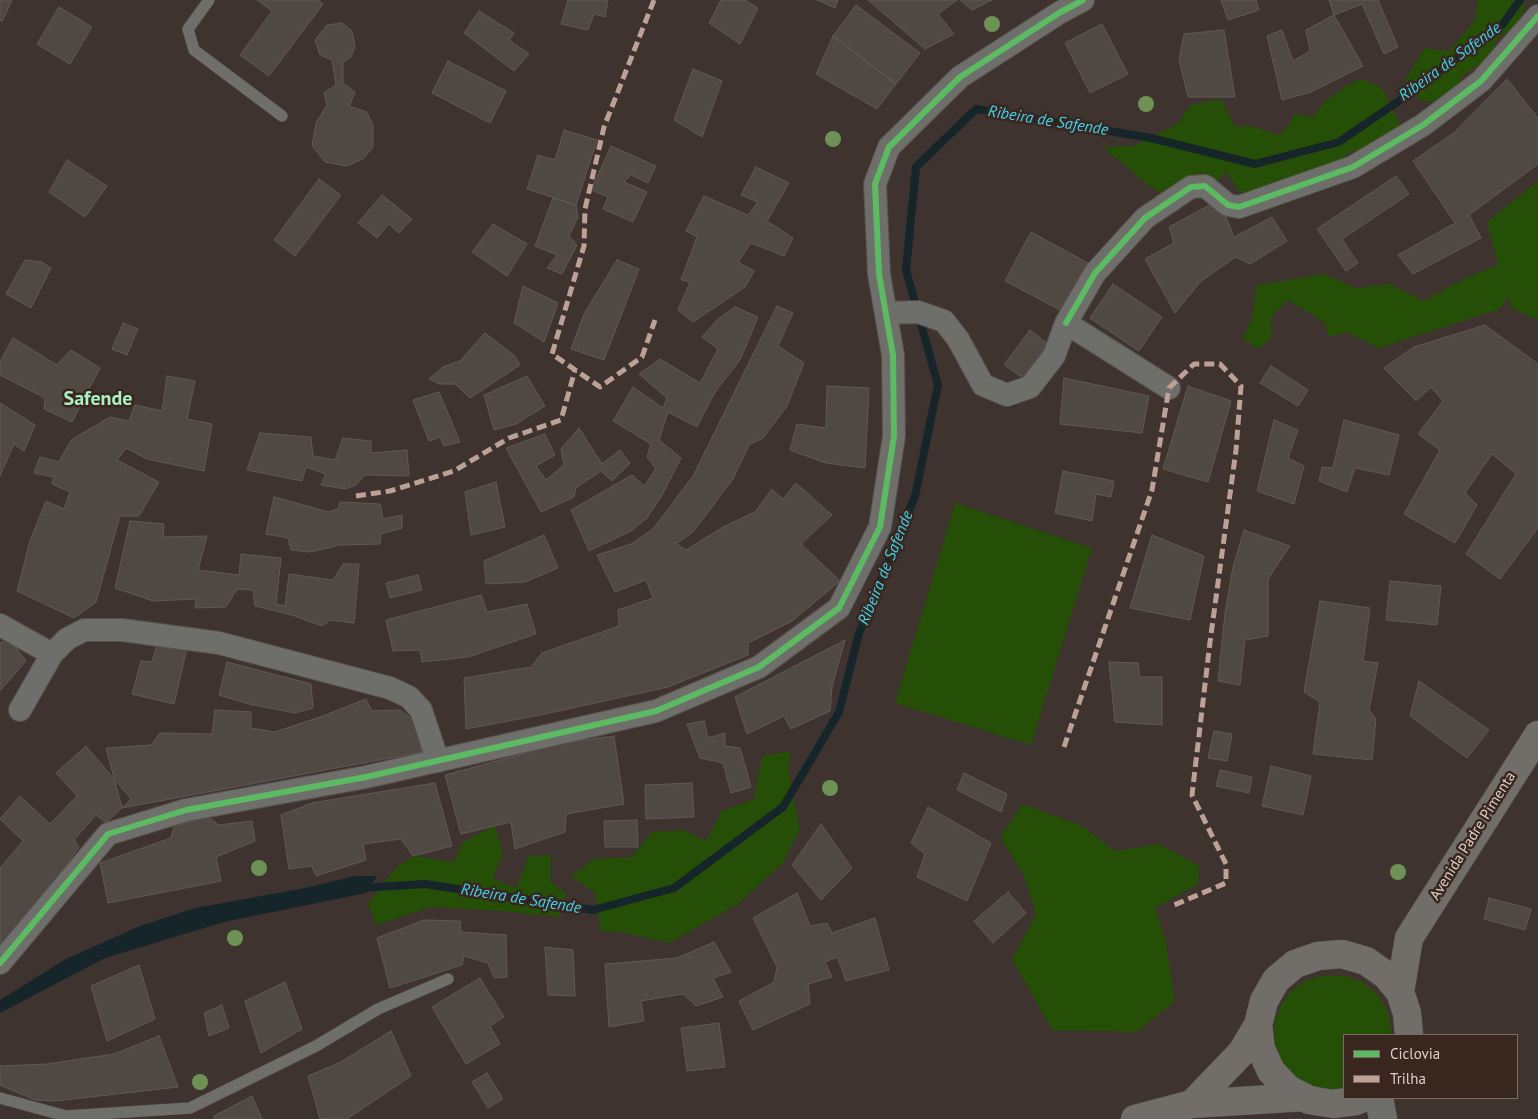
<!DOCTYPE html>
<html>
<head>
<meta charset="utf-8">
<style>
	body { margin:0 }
	#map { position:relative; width:1538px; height:1119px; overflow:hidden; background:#3e332f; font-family:"PT Sans",sans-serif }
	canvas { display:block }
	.legend { position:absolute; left:1343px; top:1034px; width:175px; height:65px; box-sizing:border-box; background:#39261f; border:1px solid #7a6a64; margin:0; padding:6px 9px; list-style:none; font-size:15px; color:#dccfcb }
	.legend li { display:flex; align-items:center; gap:10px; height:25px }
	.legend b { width:25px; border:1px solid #7a6a64 }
</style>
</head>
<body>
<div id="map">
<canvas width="1538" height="1119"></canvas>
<ul class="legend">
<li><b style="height:6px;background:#5cba63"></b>Ciclovia</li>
<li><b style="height:6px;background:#bda197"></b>Trilha</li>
</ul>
</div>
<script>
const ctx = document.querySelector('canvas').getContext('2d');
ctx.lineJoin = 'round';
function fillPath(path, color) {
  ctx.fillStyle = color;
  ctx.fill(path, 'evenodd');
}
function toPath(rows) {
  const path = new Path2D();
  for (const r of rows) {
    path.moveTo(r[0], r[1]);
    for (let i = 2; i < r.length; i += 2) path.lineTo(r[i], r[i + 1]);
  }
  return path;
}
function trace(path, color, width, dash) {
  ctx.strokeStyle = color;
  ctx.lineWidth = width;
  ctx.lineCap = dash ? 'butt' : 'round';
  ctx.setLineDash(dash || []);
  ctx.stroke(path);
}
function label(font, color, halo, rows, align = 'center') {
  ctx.font = font + ' "PT Sans",sans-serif';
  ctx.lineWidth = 5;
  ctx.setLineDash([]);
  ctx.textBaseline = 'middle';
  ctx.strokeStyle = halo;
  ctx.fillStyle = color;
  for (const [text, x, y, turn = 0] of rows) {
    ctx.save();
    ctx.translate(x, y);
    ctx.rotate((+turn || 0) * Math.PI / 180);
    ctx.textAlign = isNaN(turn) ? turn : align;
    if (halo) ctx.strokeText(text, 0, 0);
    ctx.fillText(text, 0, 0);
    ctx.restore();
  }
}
const green = toPath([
	[1478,0,1520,0,1525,5,1517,25,1497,39,1489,58,1462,76,1452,103,1420,101,1405,80,1425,48,1449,51,1474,22],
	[1362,79,1382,88,1404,132,1382,162,1352,150,1338,162,1266,202,1240,192,1226,172,1208,190,1174,200,1149,186,1103,147,1134,146,1179,123,1190,105,1221,99,1235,126,1256,127,1278,135,1287,128,1294,114,1313,117,1324,102,1349,84],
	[1538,181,1538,320,1512,309,1509,296,1500,309,1379,348,1347,332,1329,337,1324,322,1288,300,1271,317,1272,337,1258,349,1243,339,1251,321,1257,285,1324,274,1356,288,1390,284,1423,301,1470,276,1498,265,1487,222],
	[955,503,1092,548,1031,745,895,703],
	[790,751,788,771,800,829,783,863,738,904,669,943,621,932,601,931,595,893,571,876,594,859,632,857,652,832,683,830,706,841,722,811,754,799,762,756],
	[1023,804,1082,826,1115,851,1159,844,1199,866,1198,884,1155,908,1166,943,1175,1001,1137,1032,1052,1030,1012,959,1036,915,1023,874,1000,837],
	[495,826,503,854,493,879,516,888,529,856,551,855,550,881,566,894,559,917,503,911,431,907,376,925,368,903,395,869,413,856,453,862,463,842],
	[1325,975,1345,976,1364,983,1379,996,1389,1015,1392,1035,1344,1035,1344,1091,1324,1091,1306,1085,1292,1075,1281,1060,1275,1042,1274,1024,1280,1007,1290,992,1305,981]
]);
const water = toPath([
	[355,876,377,876,366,893,224,922,105,958,0,1013,0,1000,66,959,140,926,195,908,305,888]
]);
const stream = toPath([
	[361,888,425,884,593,910,674,888,783,807,839,712,859,633,915,496,938,385,906,270,916,167,976,109,1151,138,1255,164,1339,142,1406,96,1503,24,1520,0]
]);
const building = toPath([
	[0,0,12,0,2,22,0,20,0,0],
	[257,0,318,0,323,4,269,76,240,55,272,11,257,0],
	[568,0,608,0,605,17,594,14,588,30,561,24,568,0],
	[721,0,745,0,758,8,740,44,709,23,721,0],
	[817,0,838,0,835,8,817,0],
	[868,0,957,0,938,14,954,34,925,49,868,0],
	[960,0,992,0,972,10,960,0],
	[1221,0,1256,0,1259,10,1228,20,1221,0],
	[1329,0,1378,0,1398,47,1384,54,1362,4,1334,15,1329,0],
	[856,5,920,53,896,84,833,36,856,5],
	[59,7,92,27,70,64,37,44,59,7],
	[479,11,514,33,509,40,529,54,514,71,464,33,479,11],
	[1334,15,1363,66,1311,92,1282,100,1267,36,1282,30,1293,61,1310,51,1306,30,1334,15],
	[342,23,352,31,355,46,351,57,343,63,343,83,355,92,349,106,367,112,373,126,373,147,363,159,347,166,325,162,312,146,316,123,327,105,324,93,336,85,332,60,320,55,315,40,327,25,342,23],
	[1102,24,1128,74,1090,93,1065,43,1102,24],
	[1224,30,1235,97,1188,97,1179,59,1184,34,1224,30],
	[833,36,896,84,877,109,816,74,833,36],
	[448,61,506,91,490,123,432,93,448,61],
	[693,69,722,81,702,137,674,120,693,69],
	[1507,79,1538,118,1538,164,1469,215,1481,238,1413,274,1398,255,1455,223,1413,161,1455,132,1507,79],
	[564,130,597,140,576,205,527,189,538,155,555,160,564,130],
	[611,146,656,166,648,183,631,175,624,182,647,192,633,222,603,209,608,197,591,190,611,146],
	[67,160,107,186,85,217,49,192,67,160],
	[756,167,789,183,767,221,793,238,784,256,751,243,738,262,754,271,745,287,693,322,678,310,690,282,681,280,697,237,686,231,704,196,748,215,758,202,741,195,756,167],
	[1396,176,1409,194,1342,239,1358,263,1346,271,1317,229,1396,176],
	[319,179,341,195,295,256,274,240,319,179],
	[382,195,412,219,399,233,389,224,377,238,358,223,382,195],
	[553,198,576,205,578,217,569,236,577,245,562,274,547,268,557,255,535,246,553,198],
	[1219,200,1234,237,1272,217,1287,241,1250,264,1236,257,1201,281,1175,313,1145,259,1174,243,1169,227,1219,200],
	[493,224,527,244,507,276,472,252,493,224],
	[1031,232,1088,263,1062,311,1005,281,1031,232],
	[25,260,42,262,51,268,31,308,6,294,25,260],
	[617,260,639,269,604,360,571,349,584,314,617,260],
	[1113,284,1162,317,1139,351,1090,318,1113,284],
	[523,286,558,303,544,342,514,323,523,286],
	[777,306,793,313,778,346,804,363,787,406,763,438,749,445,733,479,693,532,676,544,686,550,723,527,755,512,772,489,783,499,796,483,832,515,801,544,840,581,792,621,748,643,748,655,668,687,545,714,466,729,464,678,531,667,542,653,619,626,618,610,653,598,646,580,615,592,597,555,631,544,653,529,693,476,777,306],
	[735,307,758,317,740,360,715,392,697,427,668,412,659,440,681,458,662,495,647,518,631,531,589,551,571,510,632,475,644,486,656,469,647,457,651,444,613,421,633,387,663,408,667,398,639,374,660,359,700,383,718,349,702,337,717,320,735,307],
	[123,323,138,329,127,355,112,349,123,323],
	[1485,325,1538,364,1538,528,1500,579,1466,554,1516,474,1492,454,1465,493,1477,505,1455,543,1404,514,1440,450,1418,434,1443,401,1431,387,1416,401,1384,368,1414,347,1485,325],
	[1030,330,1049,345,1025,379,1004,365,1030,330],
	[485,333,515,356,520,365,470,398,455,384,440,384,429,379,443,367,460,361,485,333],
	[13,338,57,365,71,350,100,368,72,422,44,409,45,398,0,375,0,362,13,338],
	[1271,366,1308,390,1298,406,1260,383,1271,366],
	[167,376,195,381,187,419,212,424,204,471,147,459,126,448,117,460,159,482,139,516,120,516,96,602,74,618,17,591,30,541,46,501,64,509,70,492,52,484,54,477,34,473,40,457,59,462,71,440,110,417,129,421,135,405,162,411,167,376],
	[527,376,545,406,516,424,494,430,484,395,527,376],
	[1064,378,1149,396,1142,433,1060,424,1064,378],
	[827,386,869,388,865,468,826,463,790,450,797,424,826,428,827,386],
	[1188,386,1231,401,1208,482,1163,469,1188,386],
	[439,392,460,442,444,446,440,437,429,441,413,400,439,392],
	[0,403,35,425,24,451,14,444,0,476,0,403],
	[1274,420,1298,430,1288,458,1304,466,1294,504,1257,491,1274,420],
	[1344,420,1399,435,1389,475,1355,468,1347,492,1319,481,1322,467,1333,468,1344,420],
	[579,428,602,464,620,450,630,463,612,481,601,471,576,488,574,497,541,512,506,448,545,434,555,455,536,466,546,480,564,465,561,449,579,428],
	[260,433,311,437,313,456,335,460,343,438,371,441,371,453,407,450,409,476,365,475,356,485,345,489,321,485,326,474,306,467,302,481,247,470,260,433],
	[1063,471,1114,481,1111,497,1096,494,1092,521,1055,513,1063,471],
	[496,482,505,527,471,535,465,492,496,482],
	[274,497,329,512,339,508,340,502,380,504,383,519,402,515,402,528,381,534,380,544,340,545,310,552,291,550,288,538,266,534,274,497],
	[130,521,164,524,163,537,207,536,198,570,239,575,241,554,281,558,276,604,285,606,289,574,333,580,343,564,359,564,354,623,330,620,322,626,292,615,255,606,253,590,237,589,226,607,195,608,196,599,153,601,115,588,130,521],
	[1244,530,1290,546,1268,579,1268,636,1245,640,1240,685,1218,681,1225,613,1233,567,1244,530],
	[544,535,558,568,525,582,486,584,484,561,544,535],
	[1152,535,1204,556,1190,620,1130,608,1152,535],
	[418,575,422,590,390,598,386,583,418,575],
	[1390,581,1441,586,1437,625,1386,620,1390,581],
	[481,595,487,612,527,604,536,634,468,657,422,662,420,650,393,651,386,620,481,595],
	[1320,601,1370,608,1363,661,1378,663,1369,710,1376,719,1372,760,1313,754,1320,702,1304,692,1320,601],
	[8,638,26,661,0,691,0,643,8,638],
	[158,640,187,648,174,704,132,694,141,661,152,662,158,640],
	[845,640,832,687,830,711,791,729,784,716,747,734,735,697,845,640],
	[227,662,311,684,313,708,295,713,249,704,219,695,227,662],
	[1109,662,1138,663,1140,677,1162,677,1162,725,1115,722,1109,662],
	[1419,681,1489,730,1467,758,1410,716,1419,681],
	[366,699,372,711,400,710,414,721,422,752,122,808,106,748,151,745,160,733,212,734,215,710,251,712,251,728,275,732,323,716,366,699],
	[704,721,708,738,725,733,725,746,740,748,751,787,731,793,723,763,700,758,687,724,704,721],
	[1214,731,1232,734,1227,761,1208,758,1214,731],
	[614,736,624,804,566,814,565,832,515,849,511,822,461,834,445,775,563,743,614,736],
	[86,746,131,799,106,823,96,815,74,840,79,847,57,878,0,945,0,868,23,841,0,819,20,796,50,824,77,796,56,773,86,746],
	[1271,766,1311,776,1303,815,1262,806,1271,766],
	[1220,770,1252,777,1249,793,1216,786,1220,770],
	[964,773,1007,794,1001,812,957,790,964,773],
	[435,783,452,846,413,856,401,839,363,844,366,860,316,876,312,866,289,869,281,815,312,803,435,783],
	[692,783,694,817,646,819,645,785,692,783],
	[928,807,991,843,967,901,917,877,925,854,911,843,928,807],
	[208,817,219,825,252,821,255,841,216,857,221,881,108,903,100,863,171,838,174,826,208,817],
	[637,820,638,847,605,847,604,821,637,820],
	[821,824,852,868,821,900,792,865,821,824],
	[1008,892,1026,913,993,943,974,921,1008,892],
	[797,893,810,926,827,923,832,933,875,918,889,970,846,981,837,957,825,962,832,977,808,984,810,1004,753,1030,739,1001,774,982,777,967,753,918,797,893],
	[1489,898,1531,909,1525,930,1484,919,1489,898],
	[424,920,460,921,461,932,506,935,507,977,494,978,488,963,464,956,462,965,390,988,377,938,424,920],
	[714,942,731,972,713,978,723,997,696,1006,683,994,641,1001,644,1021,609,1027,605,964,677,958,714,942],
	[545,947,573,950,575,996,548,995,545,947],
	[139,965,155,1019,107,1041,91,986,139,965],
	[480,978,504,1017,490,1026,500,1044,466,1064,432,1007,480,978],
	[285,982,302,1029,261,1053,245,1001,285,982],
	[222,1005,229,1028,209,1036,204,1013,222,1005],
	[719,1023,725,1067,687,1071,681,1028,719,1023],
	[391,1031,411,1076,347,1119,320,1119,308,1076,339,1063,391,1031],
	[159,1036,178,1087,55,1101,35,1100,0,1085,0,1066,47,1064,114,1054,159,1036],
	[487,1073,503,1099,488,1108,472,1082,487,1073],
	[252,1096,262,1119,214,1119,214,1116,252,1096]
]);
const service = toPath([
	[209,0,188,29,194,50,282,116],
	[0,1098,66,1116,190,1108,316,1046,378,1009,448,979]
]);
const minor = toPath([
	[886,313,918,312,944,321,958,339,983,385,1007,395,1030,387,1054,356,1066,323,1169,388],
	[1066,323,1095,273,1145,218,1191,187,1205,186,1228,205,1239,207,1353,167,1423,125,1481,81,1538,16],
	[0,625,52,654],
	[20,710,52,654,67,639,84,630,122,630,219,643,390,688,409,697,421,710,438,761],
	[0,963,108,834,186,810,366,777,656,711,759,667,839,608,880,527,894,436,893,355,879,274,875,184,889,147,960,77,1059,13,1083,0]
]);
const tertiary = toPath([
	[1379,1098,1383,1119]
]);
const primary = toPath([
	[1400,992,1409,938,1538,735],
	[1258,1025,1261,1049,1271,1071,1288,1089,1309,1100,1333,1104,1356,1101,1363,1098],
	[1192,1104,1242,1052,1258,1025,1264,1001,1276,980,1295,964,1318,956,1342,954,1366,961,1386,975,1400,992,1407,1013,1409,1035],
	[1135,1119,1192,1104,1304,1097]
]);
const quiet = toPath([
	[654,0,604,127,585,209,584,246,552,354,600,387,642,357,655,320],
	[356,496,390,491,454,471,509,438,561,420,575,370],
	[1064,747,1152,490,1169,388,1194,364,1220,364,1241,386,1236,450,1210,642,1192,795,1226,864,1226,883,1172,906]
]);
const cycleway = toPath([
	[1066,323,1095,273,1145,218,1191,187,1205,186,1228,205,1239,207,1353,167,1423,125,1481,81,1538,16],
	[0,963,108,834,186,810,366,777,656,711,759,667,839,608,880,527,894,436,893,355,879,274,875,184,889,147,960,77,1059,13,1083,0]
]);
const trees = [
	[992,24],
	[1146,104],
	[833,139],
	[830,788],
	[259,868],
	[1398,872],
	[235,938],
	[200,1082]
];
const streetNames = [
	["Avenida Padre Pimenta",1473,836,-58]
];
const waterNames = [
	["Ribeira de Safende",1450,62,-36],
	["Ribeira de Safende",1048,121,9],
	["Ribeira de Safende",886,568,-68],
	["Ribeira de Safende",521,899,9]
];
const districtNames = [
	["Safende",98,399]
];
fillPath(green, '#254f06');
fillPath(water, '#162529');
trace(stream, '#162529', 8);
fillPath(building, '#4f4843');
trace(building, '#615954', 1);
trace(service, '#59504d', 12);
trace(minor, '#59504d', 24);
trace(tertiary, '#59504d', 29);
trace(primary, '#59504d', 29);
trace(service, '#6e6e6b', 11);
trace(minor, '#6e6e6b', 22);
trace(tertiary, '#6e6e6b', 28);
trace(primary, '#716e6a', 28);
trace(quiet, '#bda197', 5, [10, 5]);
trace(cycleway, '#5cba63', 6);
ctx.fillStyle = '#6e9256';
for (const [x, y] of trees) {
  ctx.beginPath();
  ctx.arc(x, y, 8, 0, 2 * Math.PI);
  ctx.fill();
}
label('15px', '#dccfcb', '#39261f', streetNames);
label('italic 16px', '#3dd3ee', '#39261f', waterNames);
label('bold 20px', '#a7f2c0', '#39261f', districtNames);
</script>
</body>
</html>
